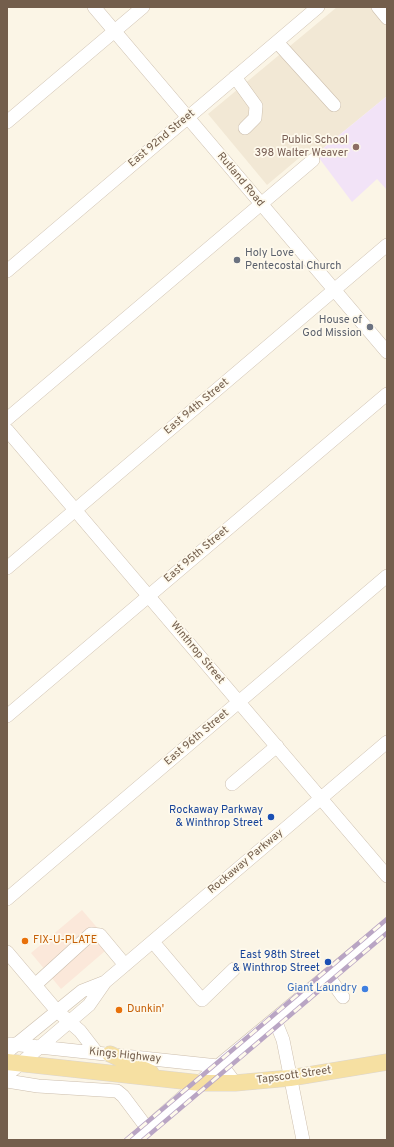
<!DOCTYPE html>
<html>
<head>
<meta charset="utf-8">
<style>
	body { margin:0 }
	#map { position:relative; width:394px; height:1147px; overflow:hidden; background:#fbf5e6; font-family:Overpass,sans-serif }
	canvas { display:block }
	.frame { position:absolute; inset:0; border:8px solid #735e4c; pointer-events:none }
</style>
</head>
<body>
<div id="map">
<canvas width="394" height="1147"></canvas>
<div class="frame"></div>
</div>
<script>
const ctx = document.querySelector('canvas').getContext('2d');
ctx.lineJoin = 'round';
function fillPath(path, color) {
  ctx.fillStyle = color;
  ctx.fill(path, 'evenodd');
}
function toPath(rows) {
  const path = new Path2D();
  for (const r of rows) {
    path.moveTo(r[0], r[1]);
    for (let i = 2; i < r.length; i += 2) path.lineTo(r[i], r[i + 1]);
  }
  return path;
}
function trace(path, color, width, dash) {
  ctx.strokeStyle = color;
  ctx.lineWidth = width;
  ctx.lineCap = dash ? 'butt' : 'round';
  ctx.setLineDash(dash || []);
  ctx.stroke(path);
}
function label(font, color, halo, rows, align = 'center') {
  ctx.font = font + ' Overpass,sans-serif';
  ctx.lineWidth = 3.5;
  ctx.setLineDash([]);
  ctx.textBaseline = 'middle';
  ctx.strokeStyle = halo;
  ctx.fillStyle = color;
  for (const [text, x, y, turn = 0] of rows) {
    ctx.save();
    ctx.translate(x, y);
    ctx.rotate((+turn || 0) * Math.PI / 180);
    ctx.textAlign = isNaN(turn) ? turn : align;
    if (halo) ctx.strokeText(text, 0, 0);
    ctx.fillText(text, 0, 0);
    ctx.restore();
  }
}
const residential = toPath([
	[337,7,385,7,387,10,387,96,316,154,311,148,267,185,208,114]
]);
const commercial = toPath([
	[82,910,112,945,61,989,31,953]
]);
const education = toPath([
	[387,96,387,190,377,179,352,202,316,154]
]);
const minor = toPath([
	[94,7,387,352],
	[378,7,387,18],
	[277,42,334,105],
	[235,77,256,106,255,118,245,128],
	[7,122,143,7],
	[7,271,318,7],
	[7,419,313,160],
	[7,430,387,876],
	[7,568,387,245],
	[7,716,387,394],
	[232,784,277,746],
	[7,899,387,576],
	[153,942,202,1000,234,969],
	[7,952,57,1011,80,1031,97,1053],
	[328,976,343,997],
	[35,985,91,934,100,935,125,965],
	[275,1020,283,1040,303,1140],
	[11,1044,218,1066,226,1071,235,1083],
	[7,1052,82,991,105,982,125,965,387,742],
	[7,1075,89,1005,105,982],
	[7,1081,38,1086,117,1091,123,1096,147,1128],
	[134,1140,218,1066,387,926]
]);
const major = toPath([
	[110,1054,151,1073],
	[7,1062,201,1083,235,1083,290,1078,387,1062]
]);
const rail = toPath([
	[126,1140,387,919],
	[143,1140,387,933]
]);
const markers = [
	[356,147,4,"#8d6e63"],
	[237,260,4,"#6b7280"],
	[370,327,4,"#6b7280"],
	[271,817,4,"#1a4fb4"],
	[25,941,4,"#e8710a"],
	[328,962,4,"#1a4fb4"],
	[365,989,4,"#3f7fe0"],
	[119,1010,4,"#e8710a"]
];
const streetNames = [
	["East 92nd Street",162,139,-40],
	["Rutland Road",240,180,50],
	["East 94th Street",197,407,-40],
	["East 95th Street",197,555,-40],
	["Winthrop Street",197,653,50],
	["East 96th Street",197,738,-40],
	["Rockaway Parkway",246,862,-40],
	["Kings Highway",125,1056,6],
	["Tapscott Street",294,1076,-8]
];
const educationNames = [
	["Public School",348,141],
	["398 Walter Weaver",348,154]
];
const worshipNames = [
	["Holy Love",245,254],
	["Pentecostal Church",245,267],
	["House of",362,321,"right"],
	["God Mission",362,334,"right"]
];
const transitNames = [
	["Rockaway Parkway",263,811],
	["& Winthrop Street",263,824],
	["East 98th Street",320,956],
	["& Winthrop Street",320,969]
];
const foodNames = [
	["FIX-U-PLATE",33,941],
	["Dunkin'",127,1010]
];
const shopNames = [
	["Giant Laundry",357,989]
];
fillPath(residential, '#f2e8d5');
fillPath(commercial, '#fbe8da');
fillPath(education, '#f2e3f7');
trace(minor, '#ccbead', 14);
trace(major, '#dbd5d0', 17);
trace(minor, '#fff', 13);
trace(major, '#f6e0a2', 16);
trace(rail, '#b9a5c4', 4.5);
trace(rail, '#fef9ec', 3, [9]);
for (const [x, y, r, color] of markers) {
  const dot = new Path2D();
  dot.arc(x, y, r, 0, 2 * Math.PI);
  ctx.fillStyle = color;
  ctx.fill(dot);
  trace(dot, '#fef9ec', 1.5);
}
label('11px', '#735e4c', '#fef9ec', streetNames);
label('11px', '#785e54', '#fef9ec', educationNames, 'right');
label('11px', '#5b616d', '#fef9ec', worshipNames, 'left');
label('11px', '#164399', '#fef9ec', transitNames, 'right');
label('11px', '#c56008', '#fef9ec', foodNames, 'left');
label('11px', '#366cbe', '#fef9ec', shopNames, 'right');
</script>
</body>
</html>
